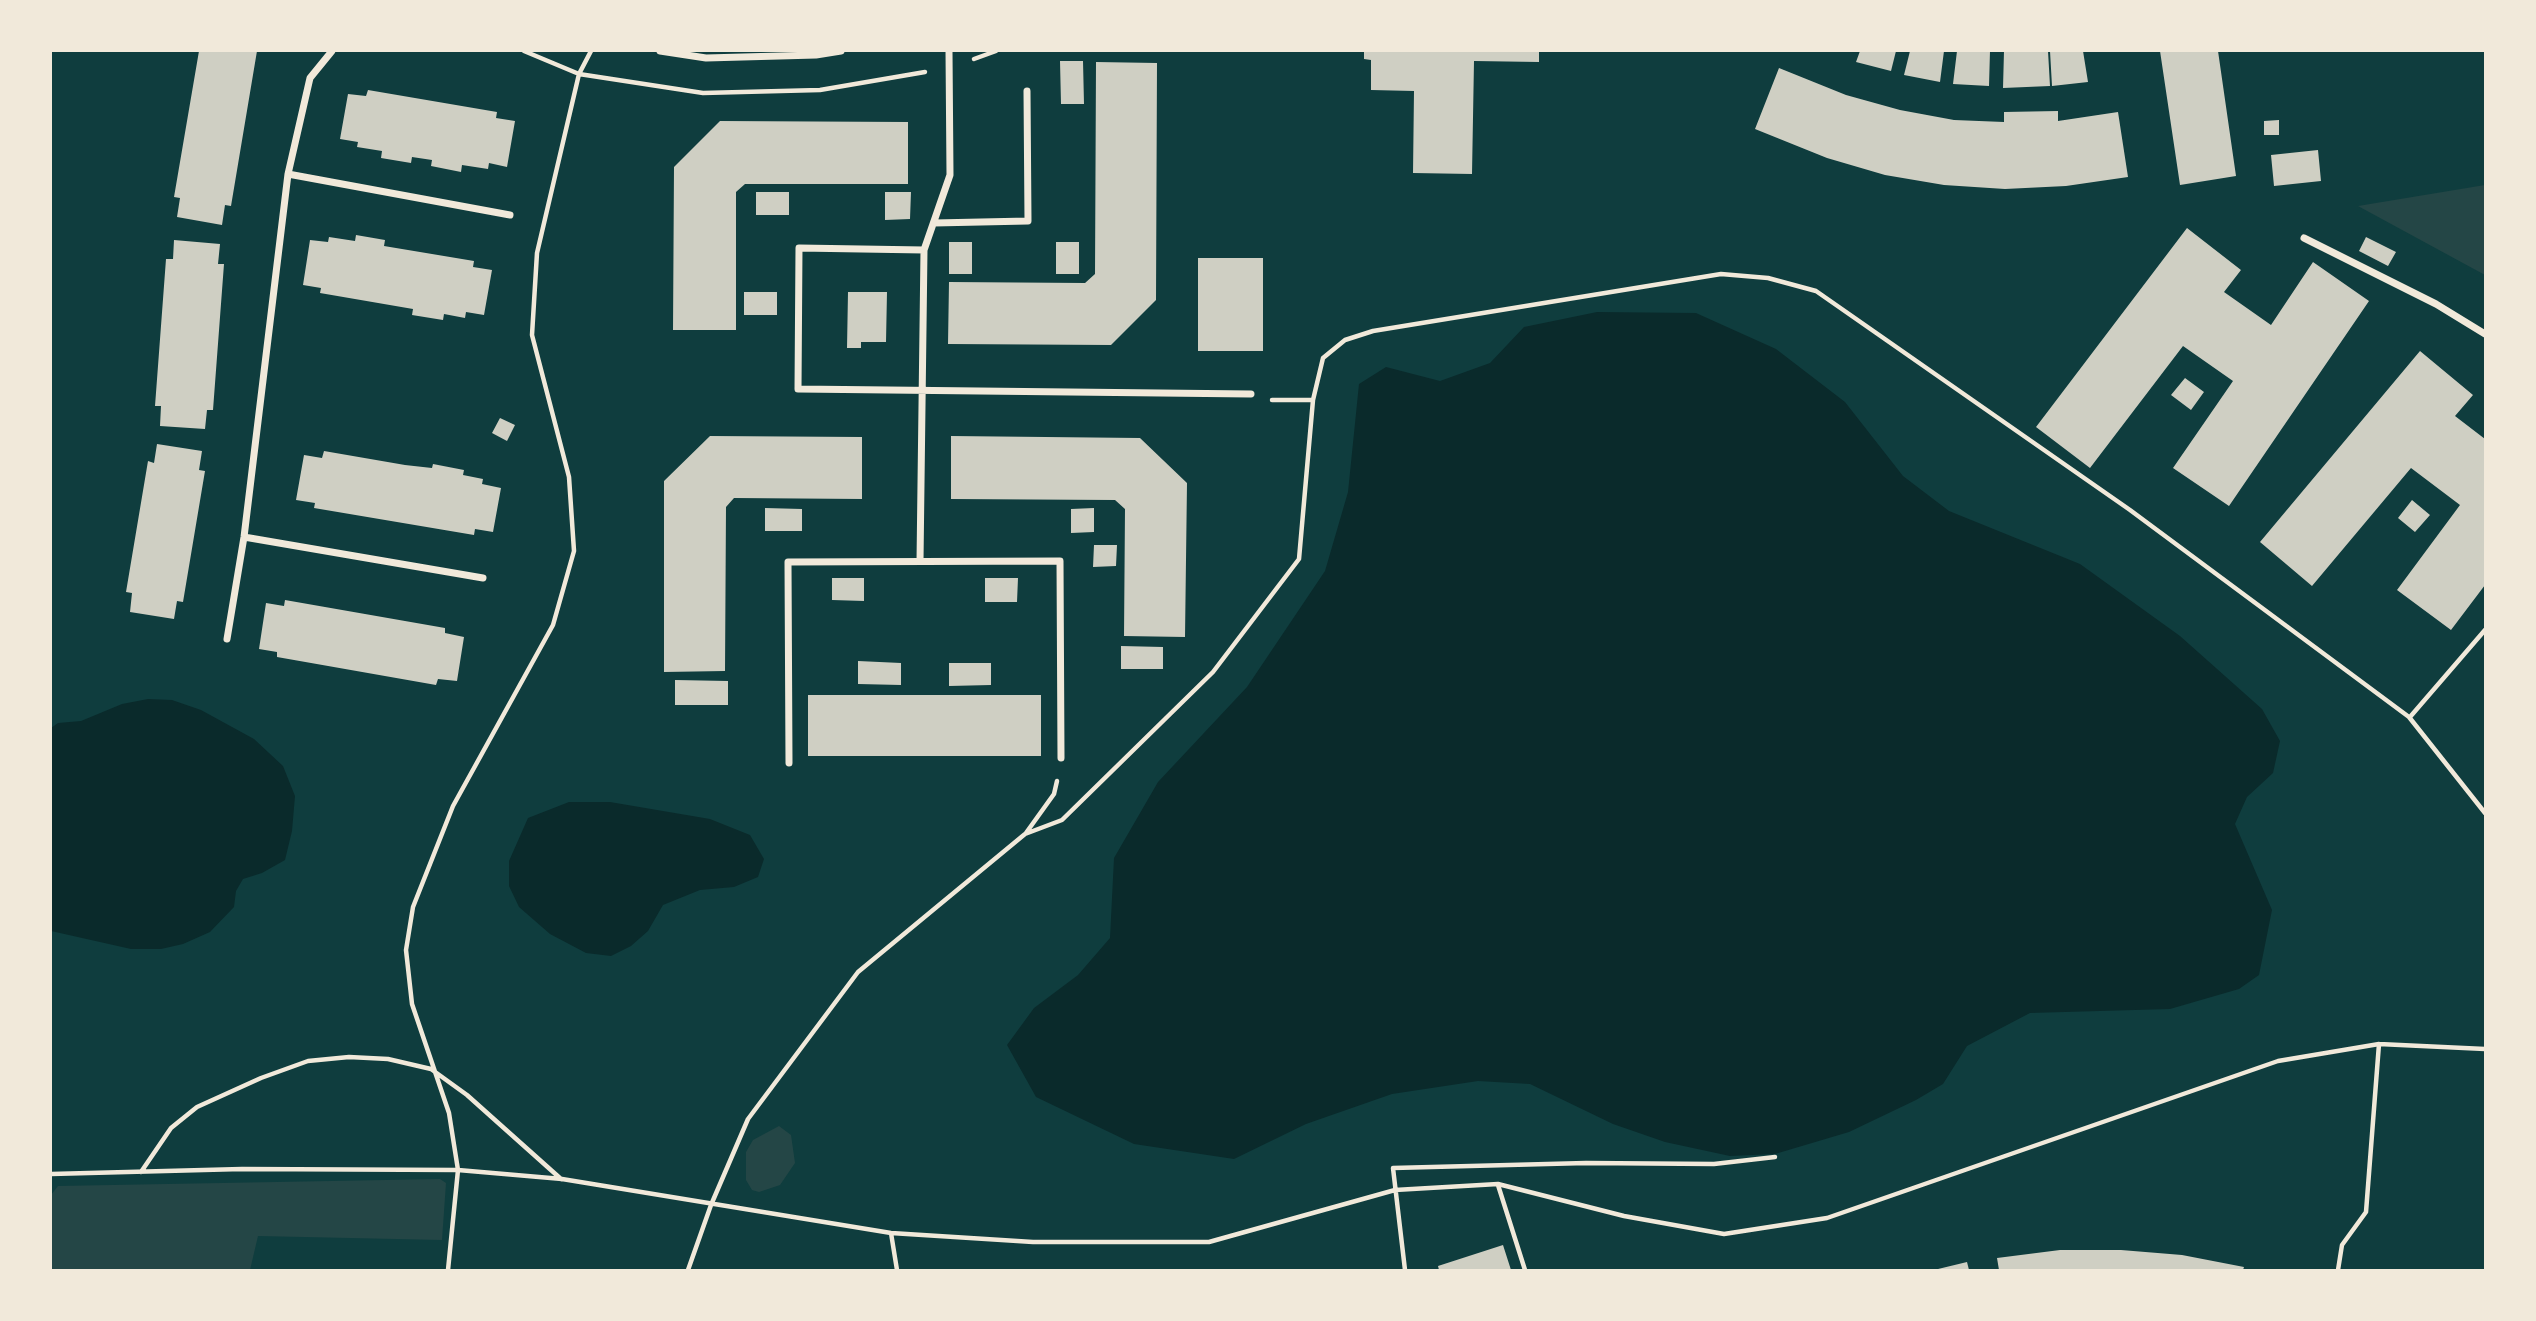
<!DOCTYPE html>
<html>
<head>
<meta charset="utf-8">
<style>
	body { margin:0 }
	#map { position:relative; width:2536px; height:1321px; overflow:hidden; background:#0f3d3e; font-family:Cabin,sans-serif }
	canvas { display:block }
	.frame { position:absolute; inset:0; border:52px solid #f1e9da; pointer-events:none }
</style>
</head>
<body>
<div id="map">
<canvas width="2536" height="1321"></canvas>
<div class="frame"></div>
</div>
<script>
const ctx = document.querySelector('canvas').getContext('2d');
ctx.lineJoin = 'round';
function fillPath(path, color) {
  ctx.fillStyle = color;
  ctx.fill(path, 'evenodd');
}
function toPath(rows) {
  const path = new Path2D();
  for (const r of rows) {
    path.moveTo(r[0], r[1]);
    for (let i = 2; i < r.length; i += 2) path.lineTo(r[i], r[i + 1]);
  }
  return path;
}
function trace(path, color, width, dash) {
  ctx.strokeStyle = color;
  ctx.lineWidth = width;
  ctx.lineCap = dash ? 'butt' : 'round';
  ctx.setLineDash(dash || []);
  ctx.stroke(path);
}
const green = toPath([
	[2485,185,2485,275,2358,206],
	[779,1126,791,1135,795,1163,780,1185,759,1192,752,1190,746,1180,746,1152,753,1140],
	[440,1179,446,1183,442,1240,258,1236,250,1270,51,1270,51,1195,58,1186]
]);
const water = toPath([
	[1597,312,1696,313,1776,349,1845,402,1903,476,1949,511,2080,564,2180,636,2262,709,2280,741,2273,773,2247,797,2235,824,2272,910,2259,975,2239,989,2170,1009,2030,1013,1967,1046,1943,1084,1916,1100,1849,1132,1775,1154,1730,1156,1665,1142,1613,1124,1530,1084,1478,1081,1392,1094,1306,1124,1234,1159,1134,1144,1036,1097,1007,1045,1034,1008,1078,975,1110,938,1114,858,1158,782,1247,687,1325,571,1348,492,1359,384,1386,367,1440,381,1490,363,1524,327],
	[148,699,172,700,201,710,254,739,283,766,295,796,292,831,285,860,262,873,243,879,236,891,234,907,210,932,183,944,161,949,131,949,51,931,51,728,58,723,81,721,122,704],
	[569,802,610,802,710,819,750,835,764,859,758,877,734,887,700,890,663,905,648,931,631,946,611,956,586,953,550,934,519,907,509,886,509,861,528,818]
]);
const building = toPath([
	[199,51,257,51,231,206,225,205,222,225,177,217,180,198,174,197],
	[1364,51,1539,51,1539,62,1474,61,1472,174,1413,173,1414,91,1371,90,1371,60,1364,59],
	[1860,51,1896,51,1891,71,1856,62],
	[1910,51,1944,51,1940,82,1904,75],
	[1957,51,1990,51,1989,86,1953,84],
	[2004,51,2048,51,2050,86,2003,88],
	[2050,51,2083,51,2088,82,2052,86],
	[2160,51,2218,51,2236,176,2180,185],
	[1060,61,1083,61,1084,104,1061,104],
	[1096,62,1157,63,1156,300,1111,345,948,344,949,282,1085,283,1095,274],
	[1779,68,1846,95,1900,110,1954,120,2004,122,2004,112,2058,111,2058,121,2118,112,2128,177,2066,186,2005,189,1944,185,1885,175,1827,158,1755,129],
	[368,90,497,112,496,118,515,121,507,167,489,163,488,169,462,165,461,172,431,166,432,160,412,157,411,163,381,158,382,151,357,147,358,142,340,139,348,94,366,96],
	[2279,120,2279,135,2264,135,2264,121],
	[720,121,908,122,908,184,745,184,736,192,736,330,673,330,674,167],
	[2318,150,2321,181,2274,186,2271,155],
	[756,192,789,192,789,215,756,215],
	[885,192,911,192,910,219,885,220],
	[2187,228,2241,270,2224,292,2271,325,2313,262,2369,301,2229,506,2173,468,2233,381,2183,346,2090,468,2036,427],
	[356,235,385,240,384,246,474,261,473,267,492,270,484,315,466,312,465,318,444,314,443,320,412,315,413,309,320,293,321,288,303,285,310,240,328,242,329,237,355,241],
	[2366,237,2396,252,2388,266,2359,251],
	[174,240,220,244,218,264,224,264,213,410,207,410,205,429,160,426,161,406,155,406,166,259,173,259],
	[949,242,972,242,972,274,949,274],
	[1056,242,1079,242,1079,274,1056,274],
	[1198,258,1263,258,1263,351,1198,351],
	[744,292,777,292,777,315,744,315],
	[848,292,887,292,886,342,861,342,861,348,847,348],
	[2420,351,2473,395,2455,416,2485,439,2485,585,2451,630,2397,590,2460,505,2411,468,2312,586,2260,542],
	[2185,378,2204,392,2191,410,2171,395],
	[500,418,515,425,507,441,492,433],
	[710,436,862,437,862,499,734,498,726,507,725,671,664,672,664,481],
	[951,436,1140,438,1187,483,1185,637,1124,636,1125,509,1115,500,951,499],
	[157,444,202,451,199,470,205,471,183,602,177,601,174,619,130,612,132,593,126,592,148,461,154,463],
	[324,451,405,465,432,468,433,464,464,470,463,475,483,479,482,484,501,488,493,532,475,529,474,535,314,508,315,503,296,500,304,455,322,458],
	[2412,500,2430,515,2415,532,2398,518],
	[765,508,802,509,802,531,765,531],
	[1094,508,1094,532,1071,533,1071,509],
	[1094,545,1117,545,1116,566,1093,567],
	[832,578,864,578,864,601,832,600],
	[985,578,1018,578,1017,602,985,602],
	[285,600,445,628,445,633,464,637,457,681,438,679,436,685,277,657,277,652,259,649,266,603,284,606],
	[1121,646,1163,647,1163,669,1121,669],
	[858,661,901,663,901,685,858,684],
	[949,663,991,663,991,685,949,686],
	[675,680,728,681,728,705,675,705],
	[808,695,1041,695,1041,756,808,756],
	[1503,1245,1511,1270,1439,1270,1438,1266],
	[2060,1250,2121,1250,2182,1255,2244,1267,2243,1270,1999,1270,1997,1258],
	[1967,1262,1969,1270,1938,1270,1938,1269]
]);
const path = toPath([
	[524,51,579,74,703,93,820,90,925,72],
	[974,59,996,51],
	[1272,400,1313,400],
	[2410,717,2485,630],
	[1026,833,1054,794,1057,781],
	[141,1172,171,1128,197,1107,261,1078,308,1061,349,1057,388,1059,431,1069,467,1095,561,1179],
	[51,1174,242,1169,458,1170,562,1179,891,1233,1033,1242,1209,1242,1395,1190,1498,1184,1624,1216,1724,1234,1827,1218,2278,1061,2379,1044,2485,1049],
	[1498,1185,1525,1270],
	[891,1233,897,1270],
	[448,1270,458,1170,449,1113,412,1004,406,950,413,907,453,806,553,625,574,551,569,477,532,335,537,253,579,74,591,51],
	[688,1270,711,1205,748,1119,858,972,1025,834,1062,820,1213,672,1299,559,1313,400,1323,358,1345,340,1373,331,1721,274,1768,278,1816,291,2130,510,2409,717,2485,813],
	[1405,1270,1393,1168,1586,1163,1714,1164,1775,1157],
	[2338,1270,2342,1245,2366,1212,2379,1044]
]);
const minor = toPath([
	[660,51,706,58,816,55,841,51],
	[288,174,510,215],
	[934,223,1028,221,1027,91],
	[2304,238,2436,304,2485,334],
	[924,250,799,248,798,389,1251,394],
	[244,537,483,578],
	[920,561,924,250,950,175,949,51],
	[227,639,244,537,288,174,310,78,332,51],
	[789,763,788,562,1060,561,1061,758]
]);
fillPath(green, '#244646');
fillPath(water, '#0a2a2b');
fillPath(building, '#cfcfc3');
trace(path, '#f1e9da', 4.5);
trace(minor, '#f1e9da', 7);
</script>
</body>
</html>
